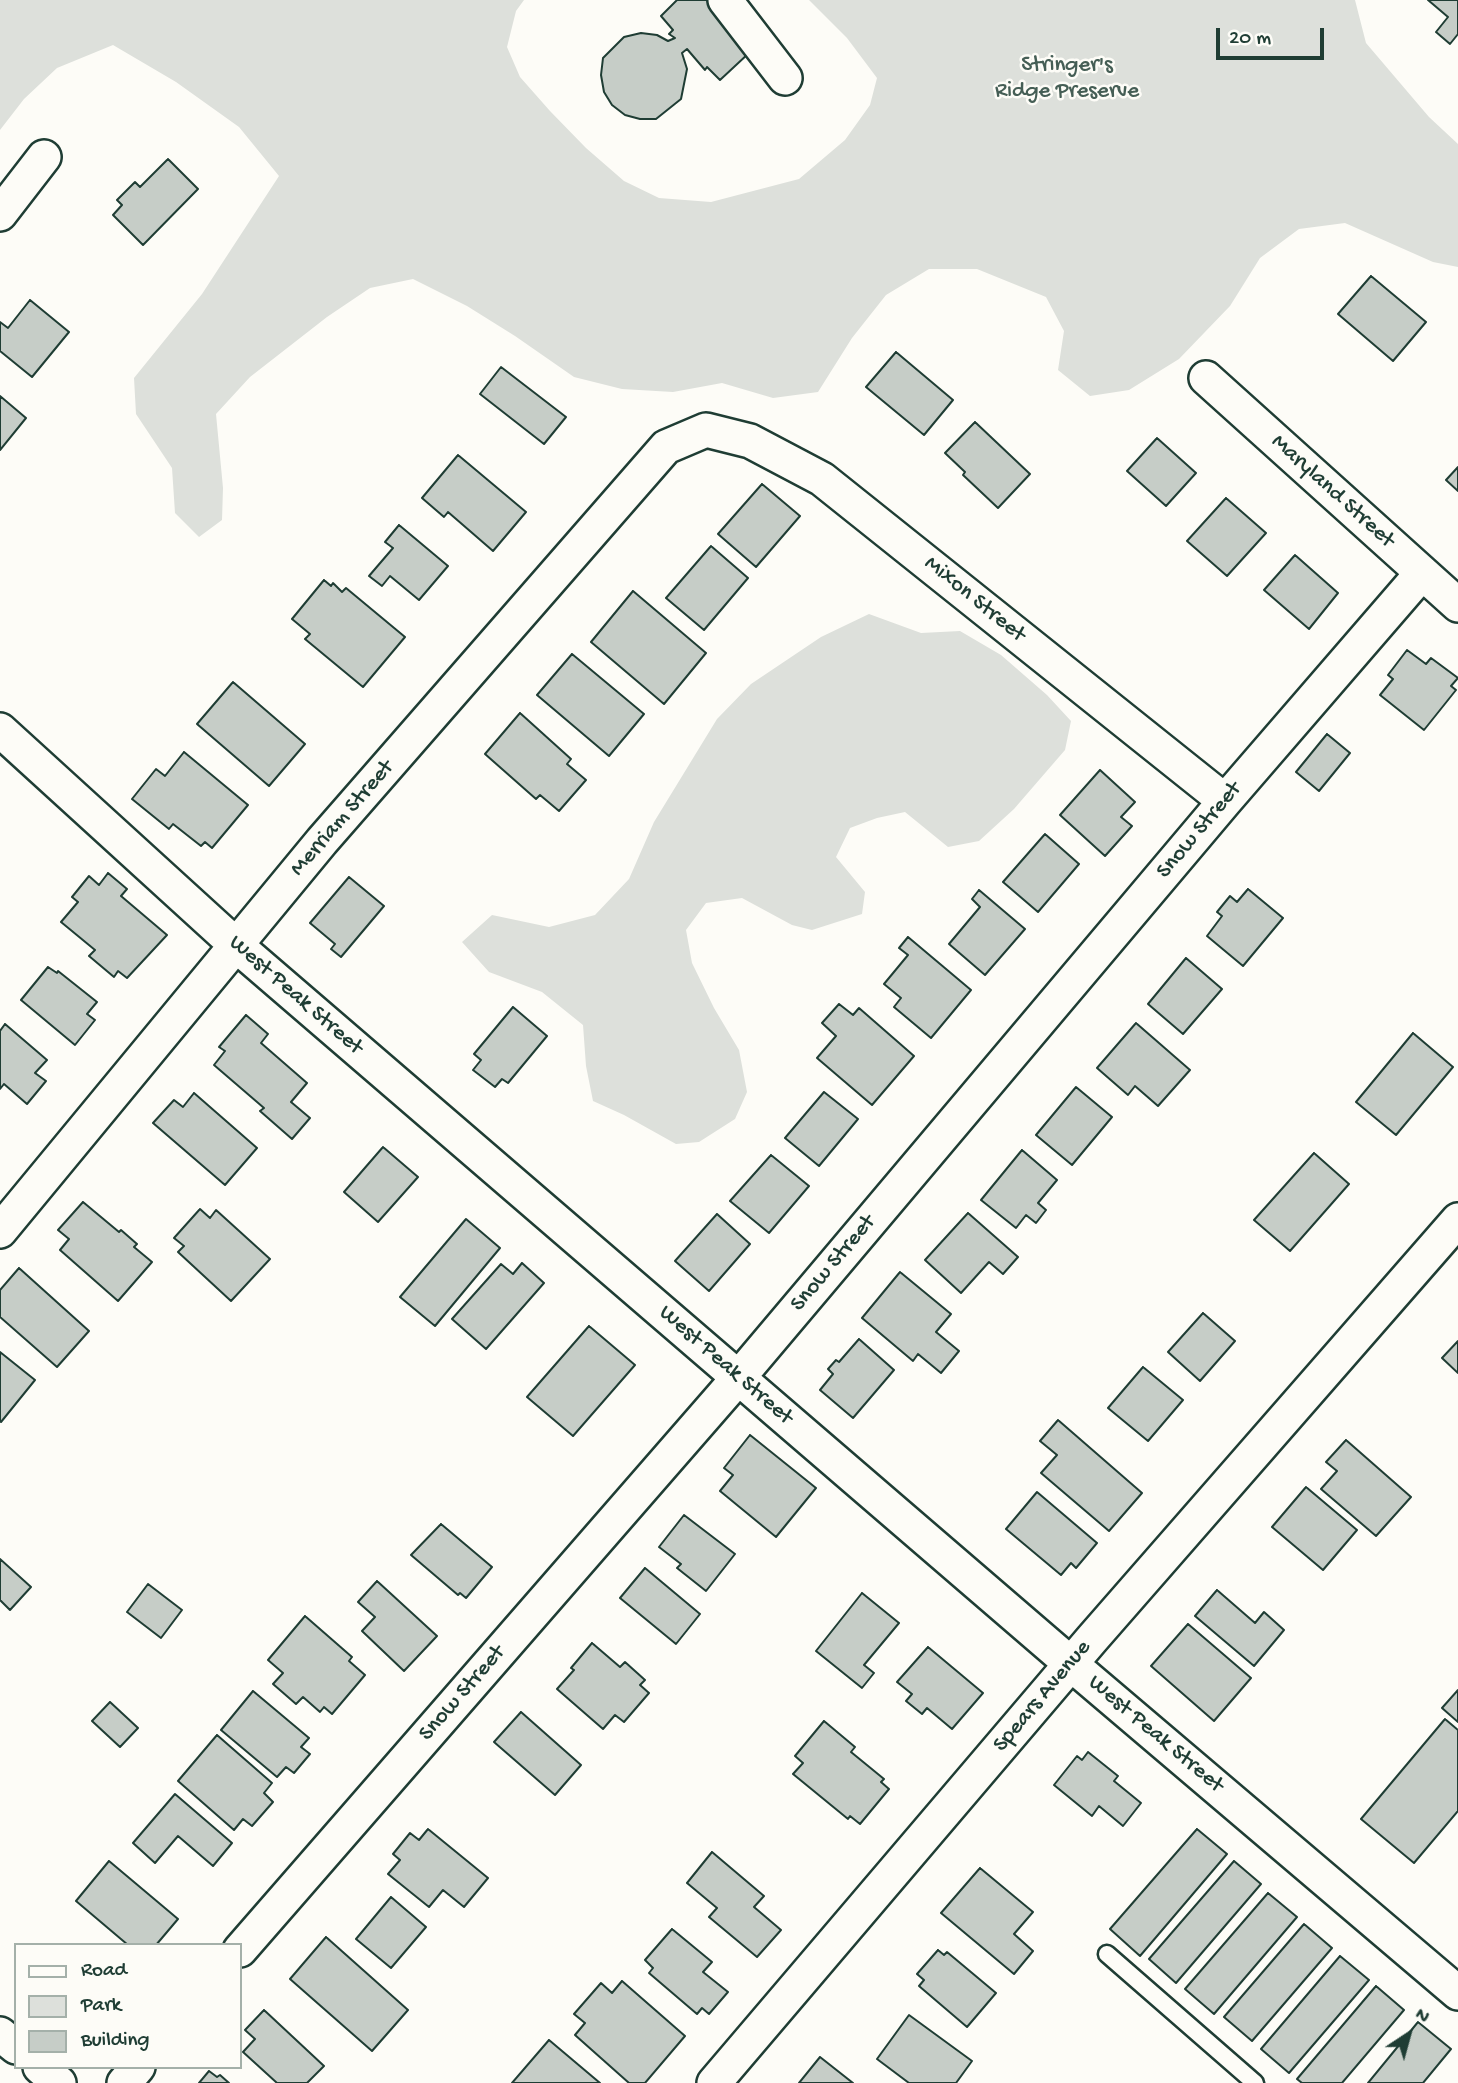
<!DOCTYPE html>
<html>
<head>
<meta charset="utf-8">
<style>
	body { margin:0 }
	#map { position:relative; width:1458px; height:2083px; overflow:hidden; background:#fdfcf7; font-family:"Gochi Hand",sans-serif }
	canvas { display:block }
	.legend { position:absolute; left:14px; top:1943px; width:228px; height:126px; box-sizing:border-box; background:#fdfcf7; border:2px solid #a4b0a9; margin:0; padding:9px 12px; list-style:none; font-size:21px; color:#1f3d34 }
	.legend li { display:flex; align-items:center; gap:14px; height:35px }
	.legend b { width:35px; border:2px solid #a4b0a9 }
	.north { position:absolute; left:1374px; top:1999px; width:70px; height:70px; -webkit-text-stroke:5px #fdfcf7; paint-order:stroke; rotate:36deg; font-size:19px; font-weight:700; line-height:28px; text-align:center; color:#1f3d34 }
	.north::after { content:''; display:block; margin:auto; width:24px; height:32px; background:#1f3d34; clip-path:polygon(50% 0,100% 100%,50% 72%,0 100%) }
	.scale { position:absolute; left:1216px; top:28px; width:108px; height:32px; box-sizing:border-box; border:4px solid #1f3d34; border-top:0; padding-left:9px; font-size:21px; line-height:24px; white-space:nowrap; color:#1f3d34; -webkit-text-stroke:5px #fdfcf7; paint-order:stroke }
</style>
</head>
<body>
<div id="map">
<canvas width="1458" height="2083"></canvas>
<ul class="legend">
<li><b style="height:9px;background:#fdfcf7"></b>Road</li>
<li><b style="height:19px;background:#dde0db"></b>Park</li>
<li><b style="height:19px;background:#c6cdc7"></b>Building</li>
</ul>
<div class="north">N</div>
<div class="scale">20 m</div>
</div>
<script>
const ctx = document.querySelector('canvas').getContext('2d');
ctx.lineJoin = 'round';
function fillPath(path, color) {
  ctx.fillStyle = color;
  ctx.fill(path, 'evenodd');
}
function toPath(rows) {
  const path = new Path2D();
  for (const r of rows) {
    path.moveTo(r[0], r[1]);
    for (let i = 2; i < r.length; i += 2) path.lineTo(r[i], r[i + 1]);
  }
  return path;
}
function trace(path, color, width, dash) {
  ctx.strokeStyle = color;
  ctx.lineWidth = width;
  ctx.lineCap = dash ? 'butt' : 'round';
  ctx.setLineDash(dash || []);
  ctx.stroke(path);
}
function label(font, color, halo, rows, align = 'center') {
  ctx.font = font + ' "Gochi Hand",sans-serif';
  ctx.lineWidth = 5;
  ctx.setLineDash([]);
  ctx.textBaseline = 'middle';
  ctx.strokeStyle = halo;
  ctx.fillStyle = color;
  for (const [text, x, y, turn = 0] of rows) {
    ctx.save();
    ctx.translate(x, y);
    ctx.rotate((+turn || 0) * Math.PI / 180);
    ctx.textAlign = isNaN(turn) ? turn : align;
    if (halo) ctx.strokeText(text, 0, 0);
    ctx.fillText(text, 0, 0);
    ctx.restore();
  }
}
const green = toPath([
	[0,0,524,0,516,11,507,47,520,77,550,111,586,148,624,181,659,198,711,202,799,179,845,140,870,105,877,78,847,38,809,0,1355,0,1366,43,1429,117,1458,144,1458,267,1433,262,1345,223,1299,229,1260,258,1230,306,1179,359,1129,390,1090,396,1058,370,1064,331,1046,297,977,269,929,269,886,295,852,338,818,392,773,398,722,383,673,392,622,389,574,377,515,336,467,306,413,279,370,288,327,317,250,377,216,414,223,488,222,520,199,537,175,513,172,468,136,414,134,378,202,294,279,176,239,127,176,82,113,45,57,68,24,99,0,130],
	[869,614,921,633,960,631,1001,655,1047,695,1071,721,1065,750,1014,809,979,841,948,847,905,812,877,818,850,828,836,857,865,892,862,914,812,930,792,925,742,898,706,903,686,930,692,963,714,1008,739,1050,747,1092,735,1119,699,1142,676,1144,624,1115,593,1101,586,1066,583,1025,542,992,489,972,462,942,492,915,549,927,595,915,629,879,654,822,717,719,751,684,821,637]
]);
const building = toPath([
	[677,0,709,0,749,53,720,80,707,67,705,70,687,49,682,53,687,69,681,99,656,119,640,119,625,115,612,105,604,92,601,75,603,58,624,37,641,33,657,35,668,41,675,38,669,34,673,30,661,16,677,0],
	[1428,0,1458,0,1458,34,1450,44,1436,32,1448,17,1428,0],
	[168,159,198,189,143,245,113,215,122,205,117,200,135,182,140,187,168,159],
	[1371,276,1426,322,1393,361,1338,314,1371,276],
	[30,300,69,332,32,377,0,351,0,322,8,328,30,300],
	[896,352,953,400,924,435,866,387,896,352],
	[501,367,566,417,544,444,480,394,501,367],
	[0,396,26,418,0,450,0,396],
	[975,422,1030,474,998,508,963,475,965,472,945,453,975,422],
	[1157,438,1196,473,1166,506,1127,471,1157,438],
	[458,455,526,512,493,551,448,512,444,517,422,498,458,455],
	[1458,467,1458,491,1446,480,1458,467],
	[762,484,800,516,756,567,718,534,762,484],
	[1226,498,1266,533,1227,576,1187,541,1226,498],
	[399,525,448,566,419,600,390,576,382,586,369,576,393,548,385,542,399,525],
	[711,546,748,578,704,630,666,598,711,546],
	[1295,555,1338,593,1309,629,1264,590,1295,555],
	[324,580,331,586,333,583,342,592,346,588,405,637,363,687,305,639,310,634,292,619,324,580],
	[633,591,706,653,664,704,591,642,633,591],
	[1407,650,1426,664,1431,658,1458,678,1451,686,1456,690,1424,730,1380,695,1393,679,1388,675,1407,650],
	[572,654,644,714,609,756,537,695,572,654],
	[233,682,305,744,269,786,197,724,233,682],
	[520,713,571,759,567,764,586,780,559,811,540,795,536,799,485,754,520,713],
	[1327,734,1350,753,1319,791,1296,772,1327,734],
	[184,752,248,805,212,848,205,842,201,846,173,824,169,829,132,799,156,769,165,776,184,752],
	[1100,770,1135,802,1121,817,1132,826,1105,856,1060,815,1100,770],
	[1045,834,1079,864,1038,912,1003,882,1045,834],
	[108,873,127,889,121,896,167,935,127,978,118,971,114,977,89,956,95,950,61,922,78,902,72,897,89,876,99,885,108,873],
	[349,877,384,906,341,957,331,949,335,944,310,923,349,877],
	[1248,889,1283,918,1243,966,1207,936,1222,916,1217,912,1230,896,1237,902,1248,889],
	[979,890,1025,929,985,975,949,944,980,907,972,899,979,890],
	[908,937,971,990,931,1038,894,1007,901,998,884,984,908,955,899,948,908,937],
	[1186,958,1222,989,1183,1034,1148,1004,1186,958],
	[48,967,57,973,58,971,97,1002,87,1014,95,1020,75,1045,21,1000,48,967],
	[839,1004,853,1015,859,1008,914,1056,872,1105,817,1058,836,1036,822,1023,839,1004],
	[513,1007,547,1036,508,1083,502,1079,495,1087,473,1070,481,1060,474,1054,513,1007],
	[246,1015,268,1034,261,1043,307,1083,291,1102,310,1118,292,1139,260,1111,264,1108,214,1065,225,1051,219,1047,246,1015],
	[1136,1023,1190,1070,1158,1106,1135,1086,1128,1095,1097,1068,1136,1023],
	[5,1024,47,1060,35,1073,46,1081,27,1104,4,1084,0,1089,0,1031,5,1024],
	[1413,1033,1453,1067,1396,1135,1356,1102,1413,1033],
	[1076,1087,1112,1117,1072,1165,1036,1135,1076,1087],
	[824,1092,858,1119,819,1166,785,1138,824,1092],
	[194,1093,257,1148,225,1185,153,1123,174,1100,183,1107,194,1093],
	[383,1147,418,1177,378,1222,344,1192,383,1147],
	[1022,1150,1057,1180,1038,1203,1046,1210,1036,1223,1026,1215,1016,1228,981,1200,1022,1150],
	[1314,1153,1349,1184,1290,1251,1254,1220,1314,1153],
	[771,1155,809,1186,769,1233,730,1201,771,1155],
	[83,1202,119,1232,121,1230,137,1244,134,1247,152,1262,118,1301,60,1250,69,1239,58,1230,83,1202],
	[200,1209,210,1218,216,1210,270,1259,231,1301,178,1252,184,1246,174,1238,200,1209],
	[968,1213,1018,1257,1003,1274,989,1262,961,1293,925,1260,968,1213],
	[717,1214,750,1244,709,1291,675,1261,717,1214],
	[466,1219,500,1248,435,1326,400,1297,466,1219],
	[522,1263,544,1283,486,1349,452,1319,501,1264,513,1274,522,1263],
	[19,1268,89,1331,57,1367,0,1317,0,1290,19,1268],
	[900,1272,951,1314,936,1332,959,1351,941,1373,918,1354,913,1361,862,1318,900,1272],
	[1203,1313,1235,1341,1200,1381,1168,1352,1203,1313],
	[589,1326,635,1365,573,1436,527,1397,589,1326],
	[859,1339,894,1370,853,1418,820,1390,833,1374,828,1369,836,1360,839,1362,859,1339],
	[1458,1341,1458,1373,1442,1358,1458,1341],
	[0,1352,35,1380,1,1422,0,1421,0,1352],
	[1143,1367,1183,1400,1148,1441,1108,1408,1143,1367],
	[1058,1420,1142,1493,1109,1531,1041,1473,1057,1455,1040,1441,1058,1420],
	[750,1435,816,1488,776,1537,720,1491,733,1475,724,1468,750,1435],
	[1346,1440,1411,1497,1376,1536,1321,1489,1337,1471,1326,1462,1346,1440],
	[1306,1487,1357,1530,1323,1570,1272,1527,1306,1487],
	[1037,1492,1097,1543,1076,1568,1071,1563,1061,1575,1006,1529,1037,1492],
	[684,1515,735,1554,706,1591,677,1568,681,1564,659,1547,684,1515],
	[441,1524,492,1567,466,1598,460,1593,458,1595,411,1555,441,1524],
	[0,1559,31,1587,10,1610,0,1600,0,1559],
	[645,1568,700,1614,676,1644,620,1598,645,1568],
	[377,1581,437,1636,404,1671,362,1631,375,1617,358,1602,377,1581],
	[148,1584,182,1610,161,1638,127,1612,148,1584],
	[1217,1590,1255,1623,1264,1612,1284,1630,1254,1666,1195,1616,1217,1590],
	[862,1593,899,1623,864,1665,874,1673,862,1688,816,1651,862,1593],
	[305,1616,352,1657,349,1661,365,1675,332,1714,324,1707,320,1712,303,1697,296,1704,273,1684,283,1673,268,1660,305,1616],
	[1188,1624,1251,1678,1214,1721,1151,1666,1188,1624],
	[592,1643,620,1667,625,1662,645,1680,640,1685,649,1693,624,1722,615,1715,603,1729,557,1689,574,1670,571,1668,592,1643],
	[928,1647,983,1693,952,1729,927,1708,922,1714,906,1701,912,1694,897,1682,928,1647],
	[1458,1690,1458,1722,1442,1708,1458,1690],
	[253,1691,309,1738,301,1747,310,1754,294,1773,286,1767,277,1777,221,1730,253,1691],
	[110,1702,138,1728,120,1747,92,1721,110,1702],
	[521,1712,581,1765,555,1795,494,1742,521,1712],
	[1445,1719,1458,1730,1458,1811,1414,1863,1361,1819,1445,1719],
	[824,1721,855,1747,851,1752,884,1779,881,1782,889,1789,860,1824,850,1816,848,1819,793,1774,803,1763,795,1756,824,1721],
	[217,1735,272,1783,264,1793,273,1802,252,1826,243,1819,234,1830,178,1781,217,1735],
	[1088,1752,1118,1776,1114,1781,1141,1803,1123,1826,1099,1806,1092,1816,1054,1785,1077,1756,1082,1760,1088,1752],
	[175,1794,232,1843,213,1866,178,1836,155,1863,133,1843,175,1794],
	[428,1829,488,1878,464,1907,443,1890,429,1907,388,1874,400,1860,393,1854,410,1833,419,1840,428,1829],
	[1197,1829,1227,1854,1140,1956,1110,1929,1197,1829],
	[712,1852,764,1896,754,1907,781,1930,757,1957,709,1917,717,1908,687,1883,712,1852],
	[109,1861,178,1919,156,1945,128,1945,76,1901,109,1861],
	[1234,1861,1261,1884,1176,1983,1149,1959,1234,1861],
	[980,1868,1033,1912,1014,1934,1033,1951,1014,1974,941,1913,980,1868],
	[1268,1893,1297,1917,1214,2014,1185,1989,1268,1893],
	[391,1897,426,1927,391,1968,356,1939,391,1897],
	[1304,1924,1332,1948,1252,2041,1224,2017,1304,1924],
	[672,1929,712,1962,703,1972,728,1992,709,2014,702,2008,697,2014,649,1973,653,1968,645,1960,672,1929],
	[326,1937,408,2010,372,2051,290,1979,326,1937],
	[938,1950,944,1955,947,1952,996,1993,967,2027,919,1986,924,1980,917,1974,938,1950],
	[1340,1956,1369,1980,1289,2073,1261,2049,1340,1956],
	[622,1981,685,2036,645,2083,629,2083,575,2035,585,2023,574,2014,601,1983,612,1993,622,1981],
	[1376,1986,1404,2010,1342,2083,1302,2083,1297,2079,1376,1986],
	[264,2010,324,2066,307,2083,277,2083,243,2052,255,2039,245,2030,264,2010],
	[909,2015,972,2061,956,2083,909,2083,877,2059,909,2015],
	[1418,2022,1451,2049,1423,2083,1368,2083,1418,2022],
	[549,2040,600,2083,512,2083,549,2040],
	[820,2057,853,2083,799,2083,820,2057],
	[209,2071,217,2077,220,2075,229,2083,199,2083,209,2071]
]);
const lane = toPath([
	[1107,1954,1255,2083]
]);
const street = toPath([
	[725,0,785,78],
	[0,214,44,157],
	[1206,378,1458,605],
	[0,730,237,946,1071,1664,1458,1993],
	[0,1231,322,841,666,447,706,430,750,441,822,479,1225,801],
	[240,1950,739,1377,1225,801,1422,573],
	[0,2034,16,2047],
	[40,2067,59,2083],
	[124,2083,138,2067],
	[714,2083,1092,1639,1458,1220]
]);
const parkNames = [
	["Stringer's",1067,66],
	["Ridge Preserve",1067,92]
];
const streetNames = [
	["Maryland Street",1332,492,42],
	["Mixon Street",974,600,39],
	["Merriam Street",343,819,-49],
	["Snow Street",1200,831,-50],
	["West Peak Street",295,996,41],
	["Snow Street",834,1264,-50],
	["West Peak Street",725,1366,41],
	["Snow Street",463,1694,-49],
	["Spears Avenue",1043,1697,-50],
	["West Peak Street",1155,1735,40]
];
fillPath(green, '#dde0db');
fillPath(building, '#c6cdc7');
trace(building, '#1f3d34', 2);
trace(lane, '#1f3d34', 21);
trace(street, '#1f3d34', 38);
trace(lane, '#fdfcf7', 16);
trace(street, '#fdfcf7', 33);
label('23px', '#455e55', '#fdfcf7', parkNames);
label('23px', '#1f3d34', '#fdfcf7', streetNames);
</script>
</body>
</html>
